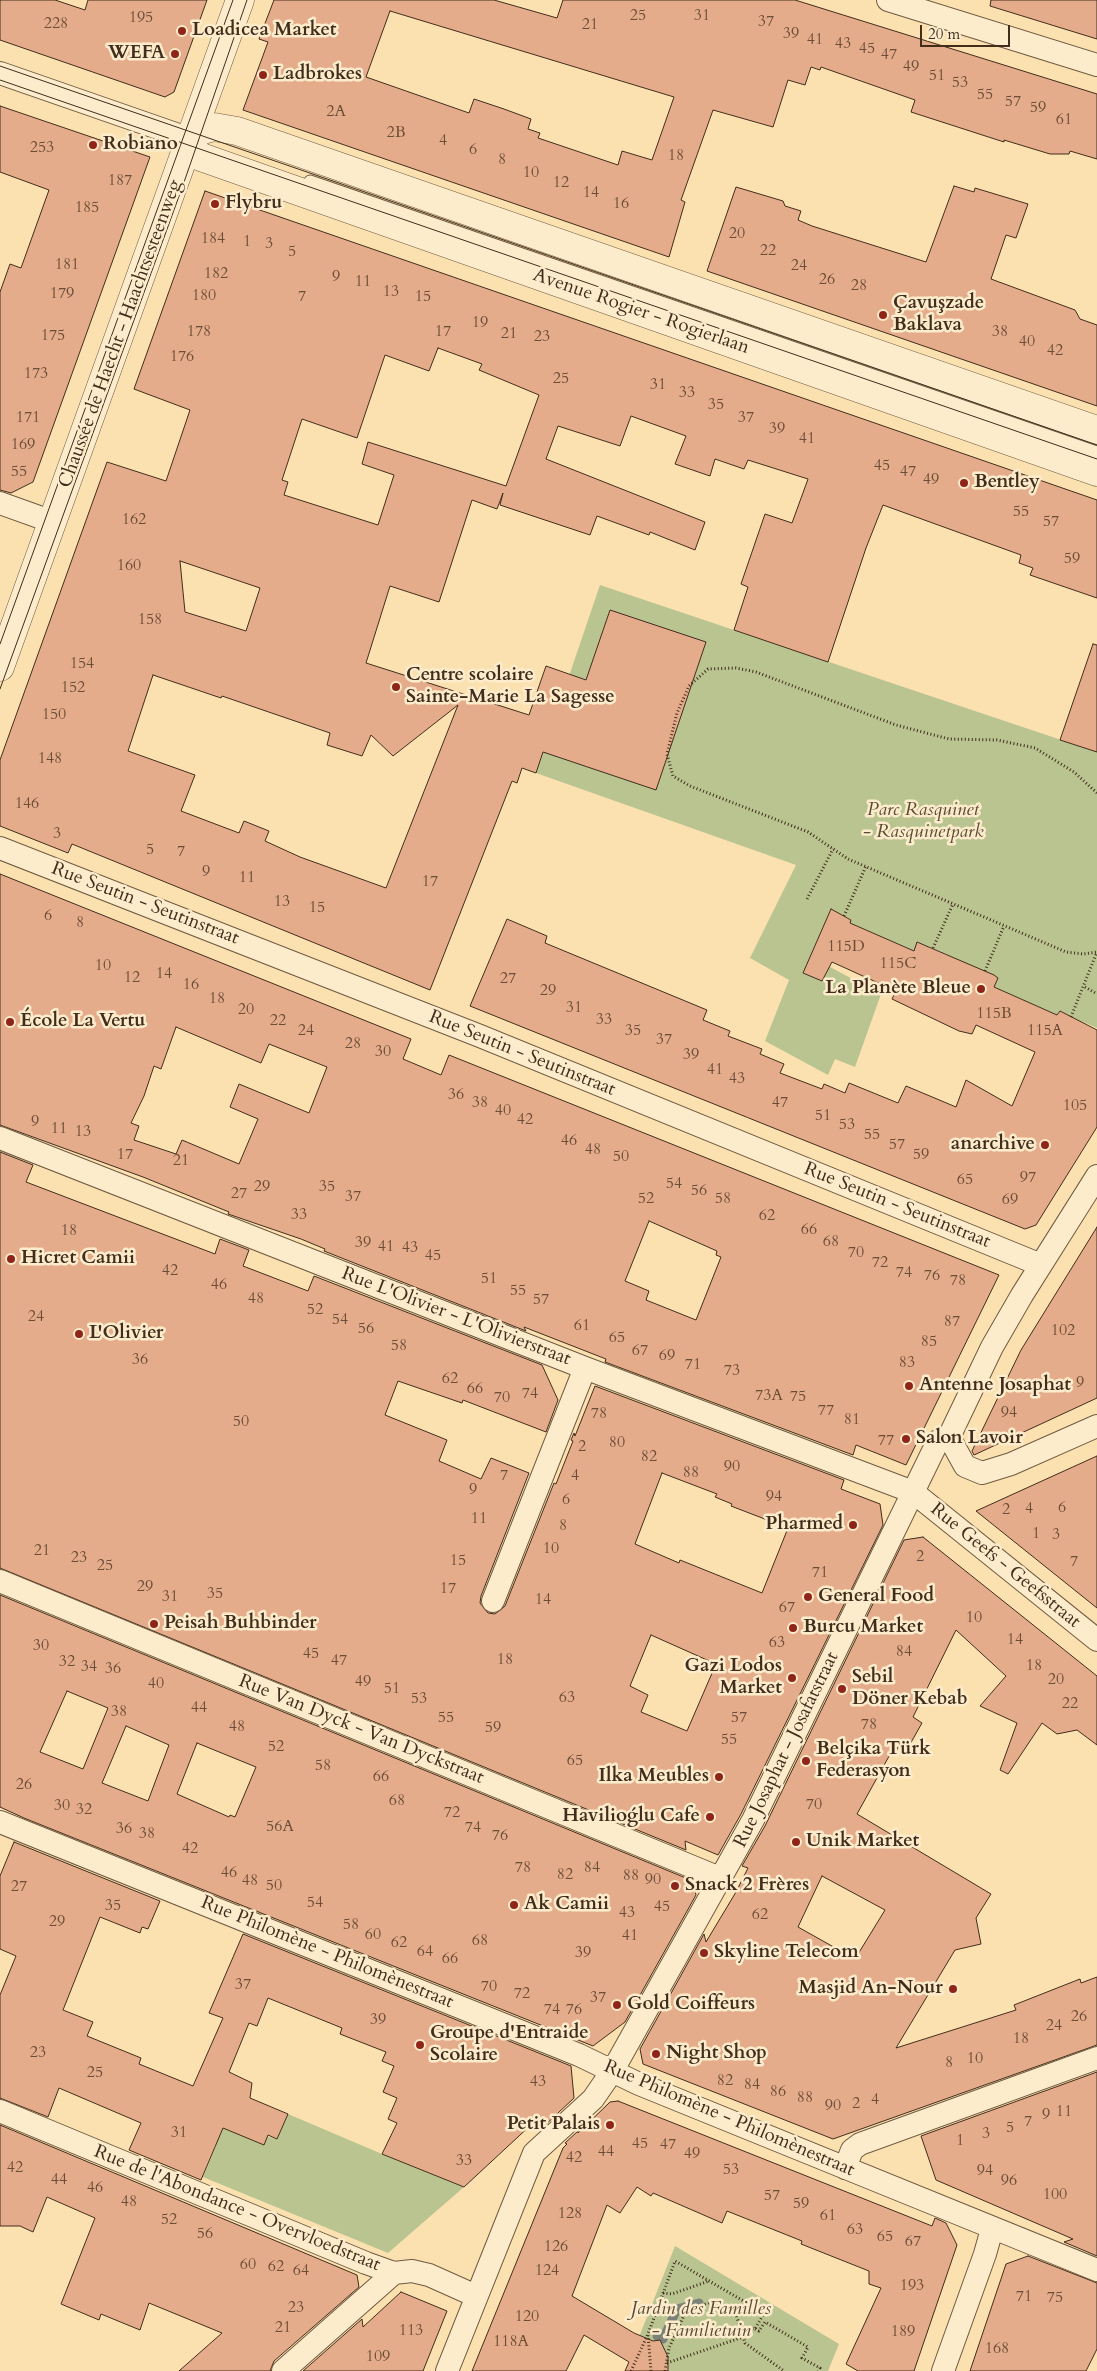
<!DOCTYPE html>
<html>
<head>
<meta charset="utf-8">
<style>
	body { margin:0 }
	#map { position:relative; width:1097px; height:2371px; overflow:hidden; background:#fbe1b0; font-family:Cardo,serif }
	canvas { display:block }
	.scale { position:absolute; left:920px; top:25px; width:90px; height:22px; box-sizing:border-box; border:2px solid #422d1c; border-top:0; padding-left:6px; font-size:15px; line-height:18px; white-space:nowrap; color:#422d1c; -webkit-text-stroke:4px #fceccc; paint-order:stroke }
</style>
</head>
<body>
<div id="map">
<canvas width="1097" height="2371"></canvas>
<div class="scale">20 m</div>
</div>
<script>
const ctx = document.querySelector('canvas').getContext('2d');
ctx.lineJoin = 'round';
function fillPath(path, color) {
  ctx.fillStyle = color;
  ctx.fill(path, 'evenodd');
}
function toPath(rows) {
  const path = new Path2D();
  for (const r of rows) {
    path.moveTo(r[0], r[1]);
    for (let i = 2; i < r.length; i += 2) path.lineTo(r[i], r[i + 1]);
  }
  return path;
}
function trace(path, color, width, dash) {
  ctx.strokeStyle = color;
  ctx.lineWidth = width;
  ctx.lineCap = dash ? 'butt' : 'round';
  ctx.setLineDash(dash || []);
  ctx.stroke(path);
}
function label(font, color, halo, rows, align = 'center') {
  ctx.font = font + ' Cardo,serif';
  ctx.lineWidth = 5;
  ctx.setLineDash([]);
  ctx.textBaseline = 'middle';
  ctx.strokeStyle = halo;
  ctx.fillStyle = color;
  for (const [text, x, y, turn = 0] of rows) {
    ctx.save();
    ctx.translate(x, y);
    ctx.rotate((+turn || 0) * Math.PI / 180);
    ctx.textAlign = isNaN(turn) ? turn : align;
    if (halo) ctx.strokeText(text, 0, 0);
    ctx.fillText(text, 0, 0);
    ctx.restore();
  }
}
const green = toPath([
	[600,585,1097,752,1097,1028,1060,1012,1057,1015,994,987,997,979,941,952,922,944,914,951,850,923,851,919,831,910,811,957,881,994,855,1067,835,1059,828,1075,765,1041,789,980,750,958,796,865,536,773],
	[288,2114,382,2154,464,2187,388,2253,203,2177,216,2146,202,2140,209,2122,277,2139],
	[675,2246,839,2344,828,2371,634,2371,628,2365]
]);
const stream = toPath([
	[657,2336,663,2339,677,2309,699,2303]
]);
const building = toPath([
	[0,0,55,0,85,10,88,0,207,0,174,92,165,97,0,40,0,0],
	[274,0,494,0,557,18,563,0,795,0,1097,94,1097,159,1070,151,1069,154,1050,154,1004,140,1004,142,911,112,915,100,821,67,820,70,811,67,805,85,788,80,773,127,713,110,681,200,685,202,669,257,243,110,268,42,259,39,274,0],
	[390,11,674,97,652,160,622,151,618,165,538,138,540,133,528,129,531,119,504,109,474,99,469,113,366,77,390,11],
	[991,0,1097,0,1097,39,990,6,991,0],
	[0,106,150,157,33,482,11,493,0,490,0,292,10,264,21,268,49,190,0,172,0,106],
	[954,186,974,192,975,188,1028,204,1016,238,1006,235,991,279,1075,310,1080,319,1097,325,1097,406,707,271,736,187,783,201,785,206,801,211,798,220,812,226,926,262,954,186],
	[205,191,1097,500,1097,598,1030,575,1033,568,1019,563,1021,555,883,505,866,548,828,662,734,630,748,587,741,584,765,514,792,523,808,479,748,460,744,469,715,459,710,476,675,464,686,436,631,416,620,446,558,426,546,459,705,522,695,550,650,532,649,535,597,516,590,535,500,505,503,493,497,509,472,500,439,602,390,586,366,663,529,715,546,666,586,680,610,610,706,642,656,790,543,752,536,773,522,768,517,783,512,781,430,990,72,844,68,853,0,826,0,760,107,462,166,481,190,410,134,389,205,191],
	[438,348,482,364,479,370,539,395,506,486,368,442,362,464,394,475,378,525,284,495,288,482,282,480,302,419,357,438,385,355,429,371,438,348],
	[180,561,260,588,246,631,185,612,180,561],
	[153,675,221,698,222,696,330,733,327,745,362,756,371,735,393,756,458,705,386,888,300,857,265,841,269,831,244,821,239,833,181,811,195,775,128,751,153,675],
	[1093,644,1097,645,1097,752,1060,740,1093,644],
	[0,874,411,1039,403,1059,441,1075,449,1055,999,1275,906,1465,856,1445,853,1455,605,1362,606,1359,524,1327,526,1331,324,1251,325,1249,301,1239,228,1214,229,1212,143,1177,0,1125,0,874],
	[176,1027,261,1063,269,1044,327,1067,309,1113,239,1084,230,1107,258,1119,239,1164,182,1140,176,1154,134,1140,139,1126,131,1123,144,1096,154,1066,161,1069,176,1027],
	[649,1221,717,1251,716,1255,721,1257,696,1320,646,1300,649,1291,625,1281,649,1221],
	[831,909,851,920,850,923,914,951,917,942,994,975,998,978,994,987,1057,1015,1060,1011,1097,1030,1097,1127,1036,1225,1025,1229,470,1006,507,919,547,936,545,943,707,1010,703,1020,730,1031,728,1036,762,1049,760,1054,784,1064,780,1073,822,1089,824,1084,845,1093,849,1083,898,1103,906,1086,956,1107,966,1080,1012,1106,1035,1052,976,1025,972,1034,959,1031,892,999,896,991,832,962,822,981,803,973,831,909],
	[0,1152,33,1165,26,1182,215,1254,220,1239,249,1250,243,1266,308,1291,314,1276,542,1365,558,1400,546,1432,463,1400,462,1403,398,1381,385,1415,447,1440,439,1461,481,1479,491,1458,529,1473,481,1596,480,1603,488,1613,495,1614,505,1606,554,1483,556,1484,573,1441,571,1440,574,1433,575,1436,595,1386,844,1480,841,1489,880,1504,883,1525,741,1814,718,1855,685,1841,686,1850,0,1568,0,1152],
	[662,1473,717,1494,715,1497,732,1504,731,1506,788,1528,762,1593,680,1560,679,1563,635,1544,662,1473],
	[651,1635,716,1664,687,1731,641,1712,648,1695,630,1686,651,1635],
	[1097,1227,1097,1398,974,1455,972,1451,1021,1350,1097,1227],
	[1097,1456,1097,1608,976,1511,1097,1456],
	[923,1537,1097,1676,1097,1745,1077,1730,1057,1734,1042,1723,1008,1774,1000,1770,1017,1723,980,1706,1006,1676,956,1630,913,1717,922,1723,909,1746,901,1742,896,1751,893,1749,857,1814,991,1894,976,1918,981,1944,955,1950,896,2048,1016,2010,1014,2005,1080,1979,1081,1983,1097,1977,1097,2045,833,2139,643,2064,640,2049,704,1934,706,1942,736,1892,748,1868,742,1866,765,1826,904,1540,923,1537],
	[822,1876,885,1910,855,1959,798,1927,822,1876],
	[0,1595,693,1881,696,1895,625,2022,593,2046,24,1818,0,1807,0,1595],
	[67,1691,108,1708,83,1769,40,1752,67,1691],
	[126,1726,169,1745,148,1801,102,1783,126,1726],
	[197,1743,256,1767,235,1817,230,1815,229,1817,177,1794,197,1743],
	[14,1842,160,1901,148,1929,142,1927,140,1933,100,1917,63,2010,93,2022,87,2036,141,2058,139,2064,193,2086,223,2018,209,2013,243,1934,571,2066,574,2098,542,2128,533,2123,464,2187,382,2154,397,2123,388,2119,397,2098,383,2092,394,2066,382,2061,386,2052,340,2034,342,2028,268,1998,257,2026,249,2023,229,2072,252,2083,250,2098,288,2114,277,2139,268,2135,264,2145,223,2128,201,2180,129,2150,141,2123,59,2088,48,2117,0,2098,0,1995,16,1956,0,1949,0,1876,14,1842],
	[1097,2072,1097,2256,1064,2242,1073,2239,936,2180,921,2136,1097,2072],
	[618,2101,932,2226,935,2218,946,2223,957,2245,914,2371,858,2371,846,2364,881,2288,869,2284,869,2271,801,2244,802,2241,727,2211,722,2223,653,2193,651,2196,637,2187,620,2213,607,2205,572,2296,634,2333,653,2341,660,2340,668,2357,668,2371,625,2371,629,2362,584,2335,566,2371,472,2371,563,2148,567,2144,565,2143,578,2131,578,2133,610,2102,618,2101],
	[0,2125,357,2275,359,2287,274,2361,270,2371,179,2371,222,2333,149,2303,140,2330,101,2314,99,2320,61,2304,95,2218,47,2197,33,2232,20,2226,0,2226,0,2125],
	[1028,2256,1097,2283,1097,2349,1086,2371,970,2371,1006,2264,1028,2256],
	[401,2292,447,2311,423,2371,303,2371,362,2319,363,2327,401,2292]
]);
const path = toPath([
	[1097,793,1074,772,1035,748,997,740,949,739,896,725,756,672,736,668,708,669,689,686,677,713,667,754,673,776,690,786,808,832,848,859,1066,952,1083,954,1097,952],
	[807,899,833,849],
	[844,916,866,866],
	[933,948,953,904],
	[985,971,1004,926],
	[1085,987,1097,994],
	[1071,1017,1097,952],
	[663,2293,672,2294,709,2281],
	[755,2329,759,2331,765,2322,808,2347,802,2358,820,2368,818,2371],
	[648,2335,651,2371],
	[667,2363,743,2337],
	[631,2371,648,2334,675,2261,764,2313,755,2329,740,2327],
	[665,2371,669,2348,686,2311,714,2301,735,2311,745,2343,784,2371]
]);
const service = toPath([
	[310,181,1097,452]
]);
const minor = toPath([
	[888,0,1097,65],
	[0,73,190,139],
	[0,503,53,522],
	[0,848,480,1036,1041,1265],
	[0,1138,585,1368,913,1492,1097,1640],
	[949,1437,965,1466,982,1473,1011,1464,1097,1426],
	[0,1581,722,1879],
	[493,1601,585,1368],
	[0,1822,579,2055,639,2084,1097,2270],
	[0,2111,366,2263,394,2273,412,2271,429,2275,476,2296],
	[845,2168,852,2150,860,2144,1097,2058],
	[283,2371,394,2273],
	[447,2371,534,2153,593,2099,613,2070,753,1820,938,1441,949,1437,992,1347,1022,1295,1097,1176],
	[943,2371,985,2254,992,2229]
]);
const tertiary = toPath([
	[192,133,214,127,237,131,1097,430],
	[188,146,201,157,1097,472],
	[0,667,240,0]
]);
const tram = toPath([
	[0,66,1097,445],
	[0,80,1097,459],
	[0,644,233,0],
	[0,689,182,188,247,0]
]);
const markers = [
	[182,31,5,"#8f2418"],
	[175,54,5,"#8f2418"],
	[263,75,5,"#8f2418"],
	[93,145,5,"#8f2418"],
	[215,204,5,"#8f2418"],
	[883,315,5,"#8f2418"],
	[964,483,5,"#8f2418"],
	[396,687,5,"#8f2418"],
	[981,989,5,"#8f2418"],
	[10,1022,5,"#8f2418"],
	[1045,1145,5,"#8f2418"],
	[11,1259,5,"#8f2418"],
	[79,1334,5,"#8f2418"],
	[909,1386,5,"#8f2418"],
	[906,1439,5,"#8f2418"],
	[853,1525,5,"#8f2418"],
	[808,1597,5,"#8f2418"],
	[154,1624,5,"#8f2418"],
	[793,1628,5,"#8f2418"],
	[792,1678,5,"#8f2418"],
	[842,1689,5,"#8f2418"],
	[806,1761,5,"#8f2418"],
	[719,1777,5,"#8f2418"],
	[710,1817,5,"#8f2418"],
	[796,1842,5,"#8f2418"],
	[675,1886,5,"#8f2418"],
	[514,1905,5,"#8f2418"],
	[704,1953,5,"#8f2418"],
	[953,1989,5,"#8f2418"],
	[617,2005,5,"#8f2418"],
	[420,2045,5,"#8f2418"],
	[656,2054,5,"#8f2418"],
	[610,2125,5,"#8f2418"]
];
const numberNames = [
	["25",638,16],
	["31",702,16],
	["195",141,18],
	["37",766,22],
	["228",56,24],
	["21",590,25],
	["39",791,34],
	["41",815,40],
	["43",843,44],
	["45",867,49],
	["47",889,55],
	["49",911,67],
	["51",937,76],
	["53",960,83],
	["55",985,95],
	["57",1013,102],
	["59",1038,108],
	["2A",336,112],
	["61",1064,120],
	["2B",396,133],
	["4",443,141],
	["253",42,148],
	["6",473,150],
	["18",676,156],
	["8",502,160],
	["10",531,173],
	["187",120,181],
	["12",561,183],
	["14",591,193],
	["16",621,204],
	["185",87,208],
	["20",737,234],
	["184",213,239],
	["1",247,242],
	["3",269,244],
	["22",768,251],
	["5",292,252],
	["181",67,265],
	["24",799,266],
	["182",216,274],
	["9",336,277],
	["26",827,280],
	["11",363,282],
	["28",859,286],
	["13",391,292],
	["179",62,294],
	["180",204,296],
	["7",302,297],
	["15",423,297],
	["19",480,323],
	["178",199,332],
	["17",443,332],
	["38",1000,332],
	["21",509,334],
	["175",53,336],
	["23",542,337],
	["40",1027,342],
	["42",1055,351],
	["176",182,357],
	["173",36,374],
	["25",561,379],
	["31",658,385],
	["33",687,393],
	["35",716,405],
	["171",28,418],
	["37",746,418],
	["39",777,429],
	["41",807,439],
	["169",23,445],
	["45",882,466],
	["55",19,472],
	["47",908,472],
	["49",931,480],
	["55",1021,512],
	["162",134,520],
	["57",1051,522],
	["59",1072,559],
	["160",129,566],
	["158",150,620],
	["154",82,664],
	["152",73,688],
	["150",54,715],
	["148",50,759],
	["146",27,804],
	["3",57,834],
	["5",150,850],
	["7",181,852],
	["9",206,872],
	["11",247,878],
	["17",430,882],
	["13",282,902],
	["15",317,908],
	["6",48,916],
	["8",80,923],
	["115D",846,947],
	["115C",898,964],
	["10",103,966],
	["14",164,974],
	["12",132,978],
	["27",508,979],
	["16",191,985],
	["29",548,991],
	["18",217,999],
	["31",574,1008],
	["20",246,1010],
	["115B",994,1014],
	["33",604,1020],
	["22",278,1021],
	["24",306,1031],
	["35",633,1031],
	["115A",1045,1031],
	["37",664,1040],
	["28",353,1044],
	["30",383,1052],
	["39",691,1055],
	["41",715,1070],
	["43",737,1079],
	["36",456,1095],
	["38",480,1103],
	["47",780,1103],
	["105",1075,1106],
	["40",503,1111],
	["51",823,1116],
	["42",525,1120],
	["9",35,1122],
	["53",847,1125],
	["11",59,1129],
	["13",83,1132],
	["55",872,1135],
	["46",569,1141],
	["57",897,1145],
	["48",593,1150],
	["17",125,1155],
	["59",921,1155],
	["50",621,1157],
	["21",181,1161],
	["97",1028,1178],
	["65",965,1180],
	["54",674,1184],
	["29",262,1187],
	["35",327,1187],
	["56",699,1191],
	["27",239,1194],
	["37",353,1197],
	["52",646,1199],
	["58",723,1199],
	["69",1010,1200],
	["33",299,1215],
	["62",767,1216],
	["66",809,1230],
	["18",69,1231],
	["68",831,1242],
	["39",363,1243],
	["41",386,1247],
	["43",410,1248],
	["70",856,1253],
	["45",433,1256],
	["72",880,1263],
	["42",170,1271],
	["74",904,1273],
	["76",932,1276],
	["51",489,1279],
	["78",958,1281],
	["46",219,1285],
	["55",518,1291],
	["48",256,1299],
	["57",541,1300],
	["52",315,1310],
	["24",36,1317],
	["54",340,1320],
	["87",952,1322],
	["61",582,1326],
	["56",366,1329],
	["102",1063,1331],
	["65",617,1338],
	["85",929,1342],
	["58",399,1346],
	["67",640,1351],
	["69",667,1356],
	["36",140,1360],
	["83",907,1363],
	["71",693,1365],
	["73",732,1371],
	["62",450,1379],
	["9",1080,1383],
	["66",475,1389],
	["74",530,1394],
	["73A",769,1396],
	["75",798,1397],
	["70",502,1398],
	["77",826,1411],
	["94",1009,1413],
	["78",599,1414],
	["81",852,1420],
	["50",241,1422],
	["77",886,1441],
	["80",617,1443],
	["2",582,1447],
	["82",649,1457],
	["90",732,1467],
	["88",691,1473],
	["7",504,1476],
	["4",575,1476],
	["9",473,1490],
	["94",774,1497],
	["6",566,1500],
	["6",1062,1508],
	["4",1029,1509],
	["2",1006,1510],
	["11",479,1519],
	["8",563,1526],
	["1",1036,1534],
	["3",1056,1535],
	["10",551,1549],
	["21",42,1551],
	["2",920,1557],
	["23",79,1558],
	["15",458,1561],
	["7",1074,1562],
	["25",105,1566],
	["71",820,1573],
	["29",145,1587],
	["17",448,1589],
	["35",215,1594],
	["31",170,1597],
	["14",543,1600],
	["67",787,1608],
	["10",974,1618],
	["14",1015,1640],
	["63",777,1643],
	["30",41,1646],
	["84",904,1652],
	["45",311,1654],
	["18",505,1660],
	["47",339,1661],
	["32",67,1662],
	["18",1034,1666],
	["34",89,1667],
	["36",113,1669],
	["20",1056,1680],
	["49",363,1682],
	["40",156,1684],
	["51",392,1689],
	["63",567,1698],
	["53",419,1699],
	["22",1070,1704],
	["44",199,1708],
	["38",119,1712],
	["55",446,1718],
	["57",739,1718],
	["78",869,1725],
	["48",237,1727],
	["59",493,1728],
	["55",729,1740],
	["52",276,1747],
	["65",575,1761],
	["58",323,1766],
	["66",381,1777],
	["26",24,1785],
	["68",397,1801],
	["70",814,1805],
	["30",62,1806],
	["32",84,1810],
	["72",452,1813],
	["56A",280,1827],
	["74",473,1828],
	["36",124,1829],
	["38",147,1834],
	["76",500,1836],
	["42",190,1849],
	["78",523,1868],
	["84",592,1868],
	["46",229,1873],
	["82",565,1875],
	["88",631,1876],
	["90",653,1880],
	["48",250,1881],
	["50",274,1886],
	["27",19,1887],
	["54",315,1903],
	["35",113,1906],
	["45",662,1907],
	["43",627,1913],
	["62",760,1915],
	["29",57,1922],
	["58",351,1925],
	["60",373,1935],
	["41",630,1936],
	["68",480,1941],
	["62",399,1943],
	["64",425,1952],
	["39",583,1953],
	["66",450,1959],
	["37",243,1985],
	["70",489,1987],
	["72",522,1994],
	["37",598,1998],
	["74",552,2010],
	["76",574,2010],
	["26",1079,2017],
	["39",378,2020],
	["24",1054,2026],
	["18",1021,2039],
	["23",38,2053],
	["10",975,2059],
	["8",949,2063],
	["25",95,2073],
	["82",725,2081],
	["43",538,2082],
	["84",752,2085],
	["86",778,2092],
	["88",805,2098],
	["4",875,2100],
	["2",856,2104],
	["90",833,2106],
	["11",1064,2112],
	["9",1046,2115],
	["7",1028,2122],
	["5",1010,2128],
	["31",179,2133],
	["3",986,2134],
	["1",960,2141],
	["45",640,2144],
	["47",668,2145],
	["44",606,2152],
	["49",692,2154],
	["42",574,2158],
	["33",464,2161],
	["42",15,2168],
	["53",731,2170],
	["94",985,2171],
	["44",59,2180],
	["96",1009,2181],
	["46",95,2188],
	["100",1055,2195],
	["57",772,2196],
	["48",129,2202],
	["59",801,2204],
	["128",570,2214],
	["61",828,2216],
	["52",169,2220],
	["63",855,2230],
	["56",205,2234],
	["65",885,2237],
	["67",913,2242],
	["126",556,2247],
	["60",248,2265],
	["62",276,2267],
	["64",301,2271],
	["124",547,2271],
	["193",912,2286],
	["71",1024,2297],
	["75",1055,2298],
	["23",296,2308],
	["120",527,2317],
	["21",283,2328],
	["113",411,2331],
	["189",903,2332],
	["118A",511,2342],
	["168",997,2349],
	["109",378,2357]
];
const poiNames = [
	["Loadicea Market",192,31],
	["WEFA",165,54,"right"],
	["Ladbrokes",273,75],
	["Robiano",103,145],
	["Flybru",225,204],
	["Çavuşzade",893,304],
	["Baklava",893,326],
	["Bentley",974,483],
	["Centre scolaire",406,676],
	["Sainte-Marie La Sagesse",406,698],
	["La Planète Bleue",971,989,"right"],
	["École La Vertu",20,1022],
	["anarchive",1035,1145,"right"],
	["Hicret Camii",21,1259],
	["L'Olivier",89,1334],
	["Antenne Josaphat",919,1386],
	["Salon Lavoir",916,1439],
	["Pharmed",843,1525,"right"],
	["General Food",818,1597],
	["Peisah Buhbinder",164,1624],
	["Burcu Market",803,1628],
	["Gazi Lodos",782,1667,"right"],
	["Market",782,1689,"right"],
	["Sebil",852,1678],
	["Döner Kebab",852,1700],
	["Belçika Türk",816,1750],
	["Federasyon",816,1772],
	["Ilka Meubles",709,1777,"right"],
	["Havilioǵlu Cafe",700,1817,"right"],
	["Unik Market",806,1842],
	["Snack 2 Frères",685,1886],
	["Ak Camii",524,1905],
	["Skyline Telecom",714,1953],
	["Masjid An-Nour",943,1989,"right"],
	["Gold Coiffeurs",627,2005],
	["Groupe d'Entraide",430,2034],
	["Scolaire",430,2056],
	["Night Shop",666,2054],
	["Petit Palais",600,2125,"right"]
];
const streetNames = [
	["Avenue Rogier - Rogierlaan",641,312,19],
	["Chaussée de Haecht - Haachtsesteenweg",121,334,-70],
	["Rue Seutin - Seutinstraat",145,904,21],
	["Rue Seutin - Seutinstraat",522,1054,22],
	["Rue Seutin - Seutinstraat",897,1206,22],
	["Rue L'Olivier - L'Olivierstraat",456,1317,21],
	["Rue Geefs - Geefsstraat",1005,1566,39],
	["Rue Van Dyck - Van Dyckstraat",361,1730,22],
	["Rue Josaphat - Josafatstraat",787,1750,-64],
	["Rue Philomène - Philomènestraat",327,1953,22],
	["Rue Philomène - Philomènestraat",729,2119,23],
	["Rue de l'Abondance - Overvloedstraat",237,2209,22]
];
const parkNames = [
	["Parc Rasquinet",923,811],
	["- Rasquinetpark",923,833],
	["Jardin des Familles",701,2310],
	["- Familietuin",701,2332]
];
fillPath(green, '#b9c490');
trace(stream, '#7c8278', 9);
fillPath(building, '#e5ac8b');
trace(building, '#422d1c', 1);
trace(service, '#705a41', 13);
trace(minor, '#705a41', 24);
trace(tertiary, '#705a41', 29);
trace(path, '#422d1c', 3, [1, 2.5]);
trace(service, '#fceccc', 11);
trace(minor, '#fceccc', 22);
trace(tertiary, '#fceccc', 28);
trace(tram, '#422d1c', 1);
for (const [x, y, r, color] of markers) {
  const dot = new Path2D();
  dot.arc(x, y, r, 0, 2 * Math.PI);
  ctx.fillStyle = color;
  ctx.fill(dot);
  trace(dot, '#fceccc', 2);
}
label('16px', '#6b4d38', null, numberNames);
label('bold 19px', '#422d1c', '#fceccc', poiNames, 'left');
label('19px', '#422d1c', '#fceccc', streetNames);
label('italic 19px', '#5a4b33', '#fceccc', parkNames);
</script>
</body>
</html>
